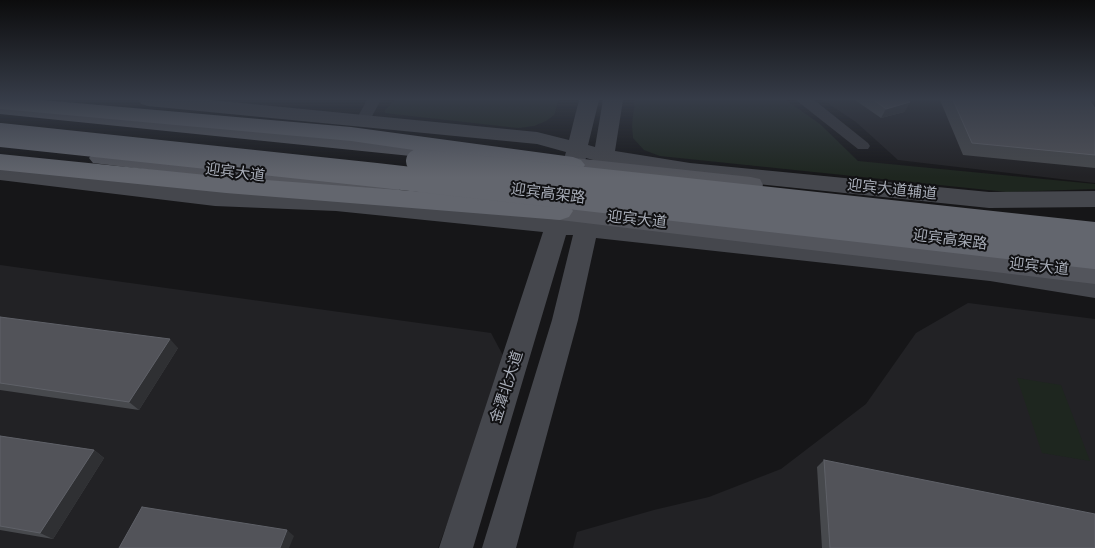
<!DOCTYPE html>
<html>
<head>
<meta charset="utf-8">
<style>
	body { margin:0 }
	canvas { display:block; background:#161618 }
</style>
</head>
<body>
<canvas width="1095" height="548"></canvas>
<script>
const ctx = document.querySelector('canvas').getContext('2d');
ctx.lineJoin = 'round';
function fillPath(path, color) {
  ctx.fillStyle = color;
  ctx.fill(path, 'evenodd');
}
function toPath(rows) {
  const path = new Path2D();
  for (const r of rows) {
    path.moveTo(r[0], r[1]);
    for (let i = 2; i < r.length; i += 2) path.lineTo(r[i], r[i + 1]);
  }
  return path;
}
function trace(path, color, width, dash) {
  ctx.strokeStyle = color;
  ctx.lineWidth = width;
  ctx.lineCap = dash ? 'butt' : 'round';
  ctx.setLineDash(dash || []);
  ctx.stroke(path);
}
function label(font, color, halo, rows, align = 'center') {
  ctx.font = font + ' "Fira Sans Condensed","Noto Sans SC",sans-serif';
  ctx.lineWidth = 4;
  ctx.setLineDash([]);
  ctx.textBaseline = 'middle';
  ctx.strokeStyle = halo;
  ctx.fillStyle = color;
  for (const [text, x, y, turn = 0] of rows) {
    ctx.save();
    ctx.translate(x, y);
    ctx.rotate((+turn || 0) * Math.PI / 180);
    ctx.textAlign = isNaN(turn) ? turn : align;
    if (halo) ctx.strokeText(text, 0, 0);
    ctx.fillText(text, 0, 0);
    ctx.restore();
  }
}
const built = toPath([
	[823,100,1095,100,1095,183,898,160,856,122],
	[0,265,491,333,507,363,438,548,0,548],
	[968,303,1095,319,1095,548,573,548,577,532,654,510,709,497,781,469,866,404,916,333]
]);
const green = toPath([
	[395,100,559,100,554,115,546,121,534,126,518,128,385,113,385,110],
	[635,100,786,100,820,124,858,161,1095,184,1095,189,1007,192,660,156,644,150,633,138,632,125],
	[1017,378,1061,385,1090,461,1042,453]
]);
const street = toPath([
	[367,100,381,100,367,125,357,125,355,122,367,100],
	[796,100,813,100,818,103,868,143,870,146,868,149,858,149,796,100]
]);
const secondary = toPath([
	[139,100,211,100,537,132,569,140,579,100,599,100,588,145,595,147,603,100,623,100,615,151,690,163,989,192,1095,191,1095,207,989,208,690,177,613,164,609,177,601,179,593,177,590,172,593,160,586,158,581,171,573,173,565,171,562,166,566,152,537,144,148,106,141,104,139,100],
	[0,166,215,190,336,195,548,216,552,206,560,204,568,206,571,212,570,218,577,219,582,207,590,205,598,207,601,213,600,221,990,261,1095,278,1095,298,990,281,596,238,578,320,516,548,482,548,552,320,573,235,566,235,473,548,439,548,543,232,336,211,215,206,0,180,0,166]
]);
const primary = toPath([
	[0,102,450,146,458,148,462,153,458,158,450,160,0,114,0,102],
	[101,150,388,183,397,185,400,191,397,197,388,199,93,163,89,158,93,153,101,150],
	[547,155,751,177,760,179,763,185,760,191,751,193,539,168,535,163,539,158,547,155],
	[535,199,1095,262,1095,284,535,217,526,214,522,208,526,202,535,199]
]);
const highway = toPath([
	[0,100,42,100,351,127,573,157,581,160,585,165,581,170,573,173,351,141,0,109,0,100],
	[0,154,226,177,560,202,569,205,573,211,569,217,560,220,226,193,0,170,0,154]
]);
const highwayBridge = toPath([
	[0,135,376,175,1095,257],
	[418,161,1095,234]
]);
const wall = toPath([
	[855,100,907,100,910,102,904,112,881,118],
	[940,100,1089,100,1095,108,1095,168,963,155],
	[0,317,178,348,139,410,0,390],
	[0,436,94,450,104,458,53,539,0,530],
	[824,460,1095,548,822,548,817,467]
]);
const shadedWall = toPath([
	[910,102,904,112,881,118,886,109],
	[170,339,178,348,139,410,129,402],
	[94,450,104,458,53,539,40,533],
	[287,530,294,536,289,548,280,548]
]);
const building = toPath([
	[874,100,907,100,910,102,886,109,874,100],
	[953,100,1089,100,1095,108,1095,155,972,143,953,100],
	[0,317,170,339,129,402,0,383,0,317],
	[0,436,94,450,40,533,0,526,0,436],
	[824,460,1095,514,1095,548,830,548,824,460],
	[142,507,287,530,280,548,119,548,142,507]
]);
const streetNames = [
	["迎宾大道",235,173,7],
	["迎宾大道辅道",892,190,6],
	["迎宾高架路",548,194,7],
	["迎宾大道",637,220,6],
	["迎宾高架路",950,240,7],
	["迎宾大道",1039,267,6],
	["金潭北大道",507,387,-72]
];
fillPath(built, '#222225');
fillPath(green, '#1e261f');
fillPath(street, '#37383d');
fillPath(secondary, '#45474d');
fillPath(primary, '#53555c');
fillPath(highway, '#63666e');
trace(highwayBridge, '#63666e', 24);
fillPath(wall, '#47494d');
fillPath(shadedWall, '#2f3033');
fillPath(building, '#525359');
trace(building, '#5f6168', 1);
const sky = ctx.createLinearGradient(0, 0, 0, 177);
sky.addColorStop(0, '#0c0c0d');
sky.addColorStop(0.56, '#363c48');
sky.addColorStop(1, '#363c4800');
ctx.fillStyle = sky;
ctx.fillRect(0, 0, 1095, 177);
label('15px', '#a8adb8', '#111113', streetNames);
</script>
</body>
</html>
